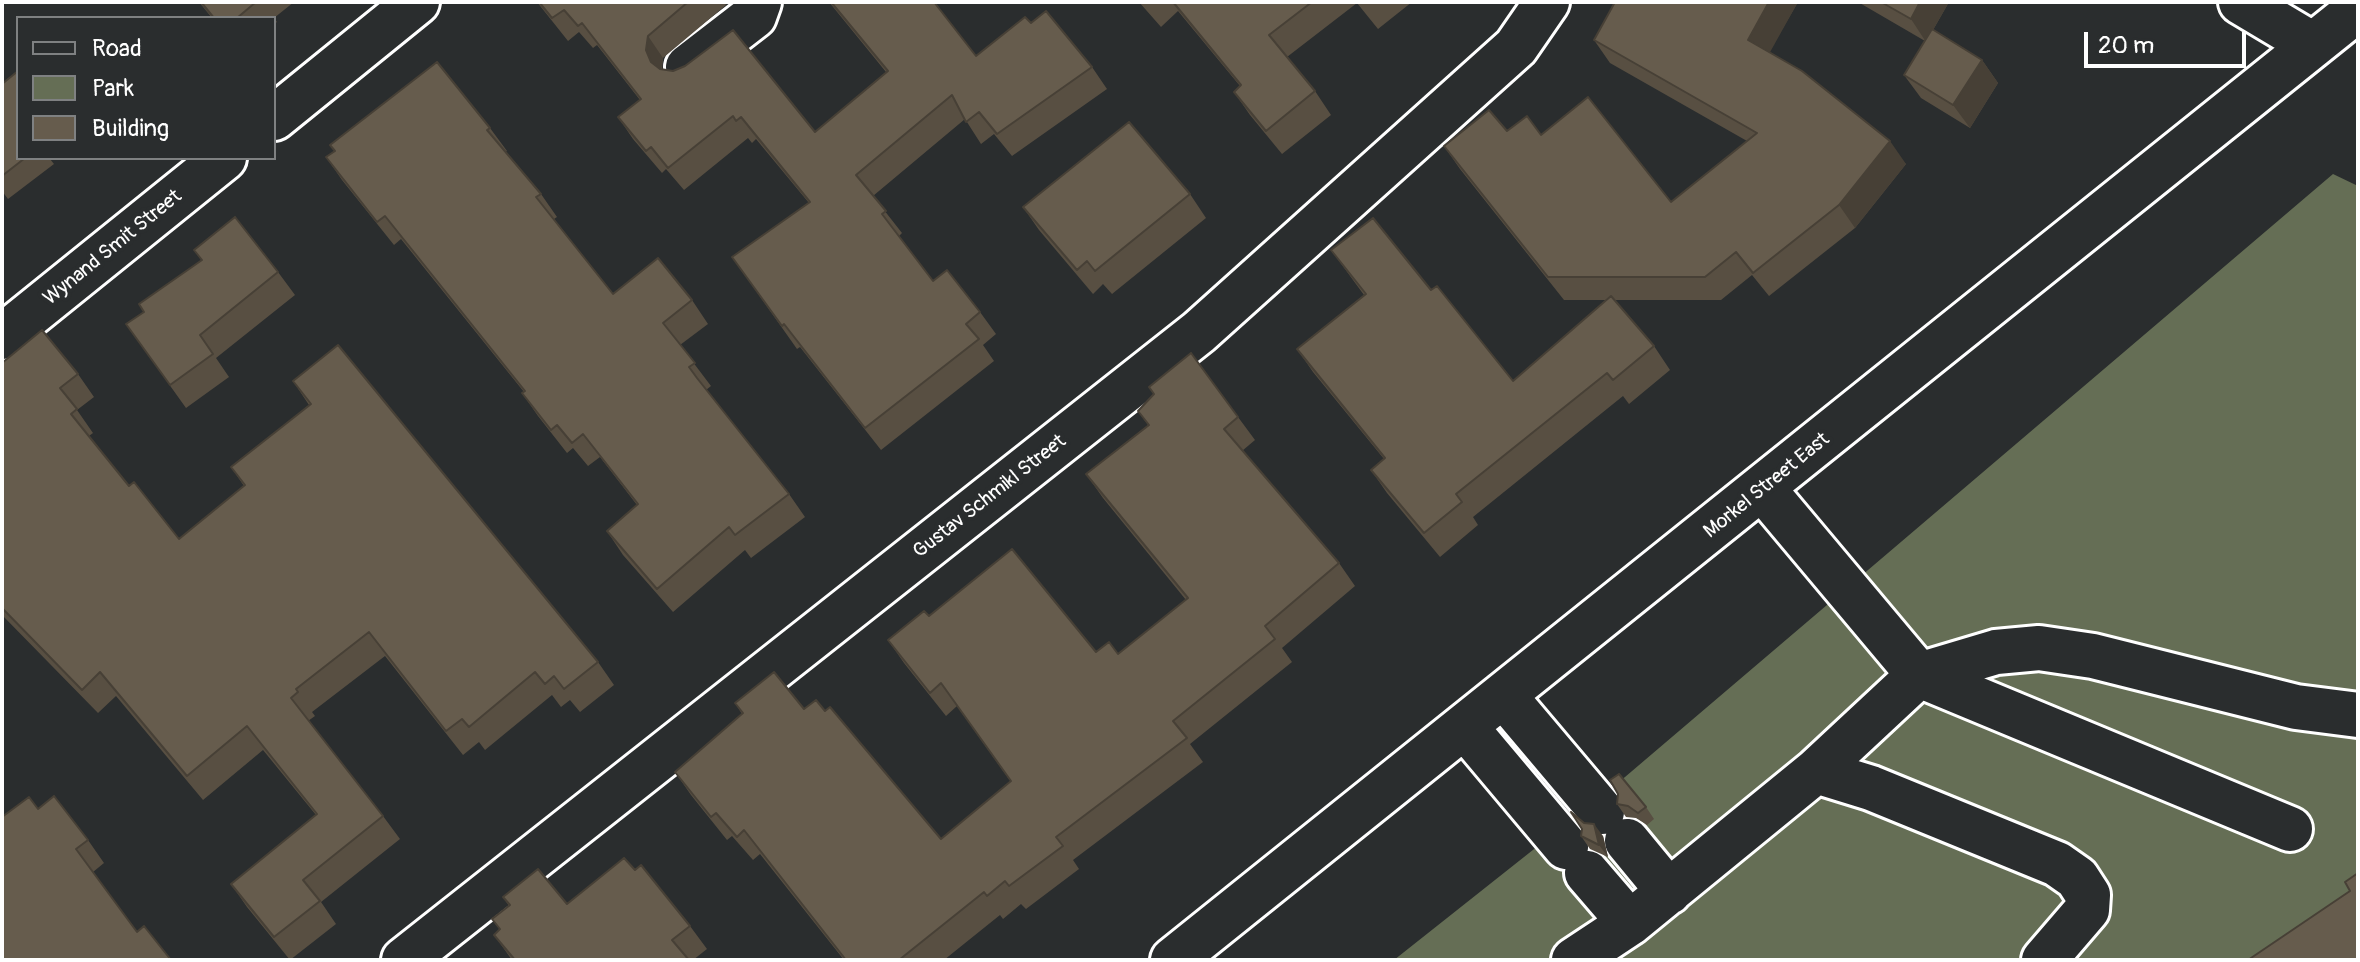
<!DOCTYPE html>
<html>
<head>
<meta charset="utf-8">
<style>
	body { margin:0 }
	#map { position:relative; width:2360px; height:962px; overflow:hidden; background:#2a2d2e; font-family:Pangolin,sans-serif }
	canvas { display:block }
	.frame { position:absolute; inset:0; border:4px solid #fff; pointer-events:none }
	.legend { position:absolute; left:16px; top:16px; width:260px; height:144px; box-sizing:border-box; background:#2a2d2e; border:2px solid #7f8182; margin:0; padding:10px 14px; list-style:none; font-size:24px; color:#fff }
	.legend li { display:flex; align-items:center; gap:16px; height:40px }
	.legend b { width:40px; border:2px solid #7f8182 }
	.scale { position:absolute; left:2084px; top:32px; width:162px; height:36px; box-sizing:border-box; border:4px solid #fff; border-top:0; padding-left:10px; font-size:24px; line-height:28px; white-space:nowrap; color:#fff; -webkit-text-stroke:6px #2a2d2e; paint-order:stroke }
</style>
</head>
<body>
<div id="map">
<canvas width="2360" height="962"></canvas>
<div class="frame"></div>
<ul class="legend">
<li><b style="height:10px;background:#2a2d2e"></b>Road</li>
<li><b style="height:22px;background:#656e55"></b>Park</li>
<li><b style="height:22px;background:#665c4d"></b>Building</li>
</ul>
<div class="scale">20 m</div>
</div>
<script>
const ctx = document.querySelector('canvas').getContext('2d');
ctx.lineJoin = 'round';
function fillPath(path, color) {
  ctx.fillStyle = color;
  ctx.fill(path, 'evenodd');
}
function toPath(rows) {
  const path = new Path2D();
  for (const r of rows) {
    path.moveTo(r[0], r[1]);
    for (let i = 2; i < r.length; i += 2) path.lineTo(r[i], r[i + 1]);
  }
  return path;
}
function trace(path, color, width, dash) {
  ctx.strokeStyle = color;
  ctx.lineWidth = width;
  ctx.lineCap = dash ? 'butt' : 'round';
  ctx.setLineDash(dash || []);
  ctx.stroke(path);
}
function label(font, color, halo, rows, align = 'center') {
  ctx.font = font + ' Pangolin,sans-serif';
  ctx.lineWidth = 8;
  ctx.setLineDash([]);
  ctx.textBaseline = 'middle';
  ctx.strokeStyle = halo;
  ctx.fillStyle = color;
  for (const [text, x, y, turn = 0] of rows) {
    ctx.save();
    ctx.translate(x, y);
    ctx.rotate((+turn || 0) * Math.PI / 180);
    ctx.textAlign = isNaN(turn) ? turn : align;
    if (halo) ctx.strokeText(text, 0, 0);
    ctx.fillText(text, 0, 0);
    ctx.restore();
  }
}
const green = toPath([
	[2333,174,2358,186,2358,960,1394,960,1625,777]
]);
const minor = toPath([
	[2241,2,2313,45],
	[688,67,754,16,759,2],
	[274,118,417,2],
	[2,337,224,158],
	[1763,489,1919,675,2290,829],
	[1505,697,1602,812],
	[1466,728,1566,847],
	[1816,771,1919,675,1996,652,2039,648,2093,656,2296,707,2358,715],
	[1627,841,1669,892],
	[1587,873,1630,923],
	[404,960,1199,332,1516,47,1547,2],
	[1173,960,2358,9],
	[1574,960,1630,923,1816,771,1871,788,2057,864,2077,878,2088,895,2087,910,2044,960]
]);
const wall = toPath([
	[199,2,294,2,274,18,277,22,274,24,274,18,212,18],
	[537,2,724,2,726,5,663,58,662,69,815,132,886,72,829,2,934,2,976,56,1031,23,1092,67,1107,89,1012,156,994,134,981,144,965,119,873,196,902,233,899,236,933,281,980,312,996,334,983,345,994,361,881,450,800,347,797,349,732,257,809,203,756,139,752,143,748,138,684,190,666,169,662,173,633,139,618,117,640,100,597,45,593,48,579,32,568,41],
	[1139,2,1412,2,1378,29,1357,3,1287,57,1315,91,1331,115,1282,154,1250,115,1234,92,1240,86,1178,11,1161,27],
	[1798,2,1769,52,1906,164,1855,228,1769,296,1752,275,1721,300,1614,300,1654,346,1670,370,1629,404,1623,396,1473,517,1478,525,1440,557,1387,493,1371,470,1384,459,1313,372,1297,349,1364,295,1331,250,1431,290,1513,381,1606,300,1564,300,1460,169,1444,146,1507,131,1541,135,1671,202,1747,141,1610,63,1594,40],
	[1858,2,1949,2,1933,30,1982,60,1998,83,1970,128,1921,98,1904,75,1925,41],
	[2,84,18,158,52,158,50,159,54,164,8,199,2,191],
	[490,128,507,151,505,152,541,194,557,217,554,219,613,294,692,300,708,324,680,345,711,386,706,390,789,494,805,517,751,558,745,550,673,612,623,555,607,531,637,505,600,457,588,466,573,448,567,453,538,416,522,393,524,392,401,239,394,245,342,180,326,157],
	[1190,194,1206,218,1112,294,1103,284,1093,294,1039,230,1023,207],
	[194,250,278,272,295,295,216,358,229,377,186,408,126,324,144,312,201,260],
	[2,363,78,374,94,397,77,410,93,433,89,436,129,486,179,539,244,486,231,467,309,405,293,381,598,662,614,685,580,712,570,700,561,707,552,695,485,750,479,742,463,755,385,656,312,712,315,716,308,721,383,816,400,839,321,902,336,924,290,960,247,907,231,884,316,815,263,750,203,800,116,696,98,713,2,615],
	[1138,411,1238,417,1255,440,1242,451,1339,563,1355,586,1282,648,1292,662,1190,744,1203,762,1073,860,1079,869,1026,909,1021,904,1003,919,1000,915,944,960,844,960,760,854,753,860,732,836,727,840,691,795,675,772,742,714,735,703,804,709,941,839,1011,782,957,706,946,716,904,663,888,640,929,616,1096,652,1118,654,1186,600,1103,498,1086,474,1148,425],
	[1617,804,1646,807,1654,819,1647,825,1636,818,1626,817],
	[38,809,88,840,104,863,93,872,137,932,2,960],
	[1582,829,1603,836,1608,857,1590,849,1581,836],
	[635,870,690,926,707,949,693,960,512,960,494,935,500,930,492,919,509,906,503,897,567,904]
]);
const shadedWall = toPath([
	[1769,2,1798,2,1764,63,1748,40],
	[1920,2,1949,2,1926,42,1911,19],
	[648,36,663,58,661,72,651,62,646,50],
	[1982,60,1998,83,1970,128,1953,105],
	[1890,141,1906,164,1855,228,1839,205],
	[1594,824,1603,836,1608,857,1599,845]
]);
const building = toPath([
	[201,2,256,2,237,18,214,18,201,2],
	[539,2,688,2,648,36,646,50,651,62,660,69,673,71,685,66,733,30,815,132,888,71,831,2,934,2,976,56,1025,17,1031,23,1046,11,1092,67,997,134,979,112,966,122,952,95,856,175,886,211,882,214,933,281,947,270,980,312,966,324,979,339,865,428,784,324,782,326,732,257,810,202,741,117,736,121,733,116,668,168,651,147,646,151,618,117,641,99,582,23,578,26,564,10,552,18,539,2],
	[1173,2,1312,2,1269,35,1315,91,1266,131,1234,92,1241,85,1173,2],
	[1615,2,1769,2,1748,40,1802,71,1890,141,1839,205,1753,273,1736,252,1705,277,1548,277,1444,146,1489,110,1507,131,1527,116,1541,135,1588,97,1671,202,1757,133,1594,40,1615,2],
	[1881,2,1920,2,1911,19,1881,2],
	[1932,29,1982,60,1953,105,1904,75,1932,29],
	[437,62,490,128,487,130,541,194,536,197,613,294,658,258,692,300,663,323,695,363,689,367,697,378,789,494,735,535,729,527,657,589,607,531,638,504,583,434,572,443,557,425,551,430,522,393,525,391,385,216,377,222,326,157,335,151,330,145,437,62],
	[18,71,18,158,25,158,2,176,2,84,18,71],
	[1129,122,1190,194,1095,271,1087,261,1077,270,1023,207,1129,122],
	[235,217,278,272,200,335,213,354,170,385,126,324,144,312,139,304,202,260,194,250,235,217],
	[1373,218,1431,290,1437,286,1513,381,1611,296,1654,346,1613,380,1607,373,1456,494,1462,502,1424,533,1371,470,1385,458,1297,349,1366,294,1331,250,1373,218],
	[42,330,78,374,60,388,77,409,71,414,129,486,134,482,179,539,245,485,231,467,311,404,293,381,338,345,598,662,564,689,554,676,545,684,535,672,469,727,462,719,446,731,369,632,296,689,298,692,291,698,383,816,303,880,320,901,274,937,231,884,317,814,247,726,187,776,100,672,82,690,2,608,2,363,42,330],
	[1191,353,1238,417,1224,429,1339,563,1265,626,1275,639,1173,721,1187,738,1056,837,1063,846,1009,886,1005,881,987,896,984,892,899,960,846,960,744,830,737,837,716,813,711,817,675,772,743,713,735,703,774,672,804,709,816,700,825,711,830,707,941,839,1011,781,941,683,930,693,888,640,924,611,929,616,1012,549,1096,652,1109,642,1118,654,1188,598,1086,474,1149,425,1138,411,1154,394,1149,387,1191,353],
	[1619,774,1646,807,1638,813,1628,806,1617,804,1618,794,1610,780,1619,774],
	[54,796,88,840,76,849,137,932,144,926,171,960,2,960,2,817,29,797,38,809,54,796],
	[1571,812,1584,823,1594,824,1599,845,1581,836,1582,829,1571,812],
	[624,858,635,870,641,865,690,926,672,940,689,960,515,960,494,935,500,929,492,919,510,905,503,897,538,869,567,904,624,858],
	[2358,873,2358,960,2248,960,2350,891,2345,882,2358,873]
]);
const streetNames = [
	["Wynand Smit Street",113,248,-39],
	["Morkel Street East",1767,486,-39],
	["Gustav Schmikl Street",990,497,-38]
];
fillPath(green, '#656e55');
trace(minor, '#fff', 50);
trace(minor, '#2a2d2e', 44);
fillPath(wall, '#584f42');
fillPath(shadedWall, '#474036');
fillPath(building, '#665c4d');
trace(building, '#474036', 2);
label('20px', '#fff', '#2a2d2e', streetNames);
</script>
</body>
</html>
